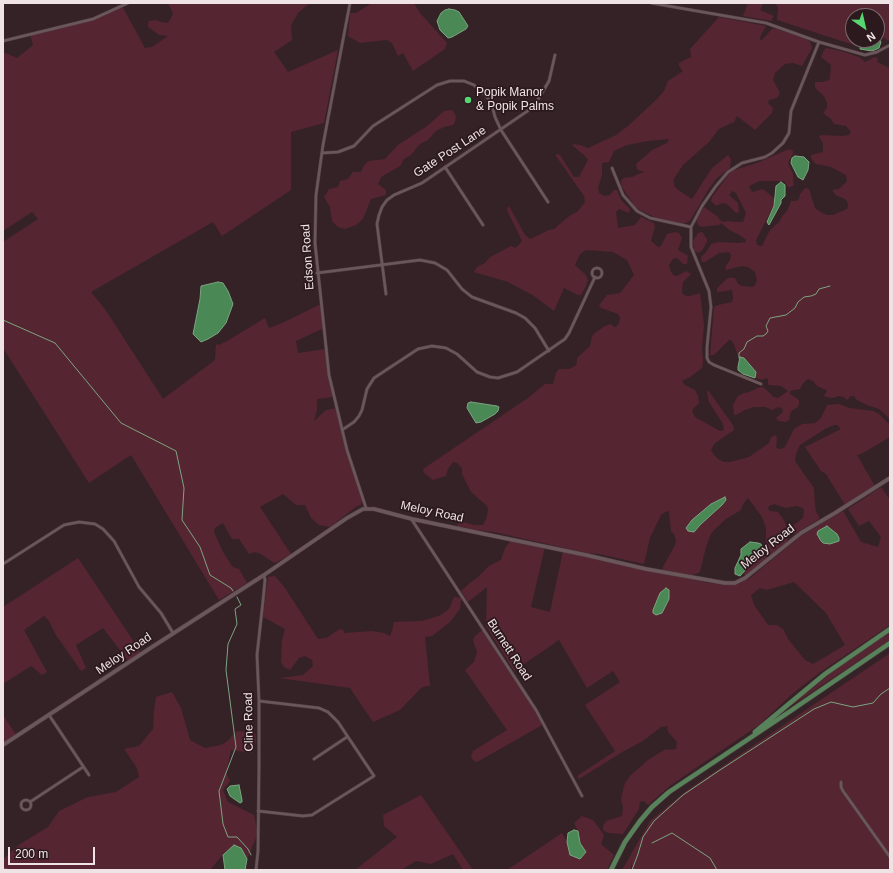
<!DOCTYPE html>
<html>
<head>
<meta charset="utf-8">
<style>
	body { margin:0 }
	#map { position:relative; width:893px; height:873px; overflow:hidden; background:#352227; font-family:Helvetica,sans-serif }
	canvas { display:block }
	.frame { position:absolute; inset:0; border:4px solid #f0e3e6; pointer-events:none }
	.north { position:absolute; left:845px; top:8px; width:40px; height:40px; box-sizing:border-box; background:#2b191d; border:1px solid #7a6a6d; border-radius:50%; rotate:146deg; font-size:11px; font-weight:700; line-height:16px; text-align:center; color:#f0e3e6 }
	.north::after { content:''; display:block; margin:auto; width:14px; height:18px; background:#55d671; clip-path:polygon(50% 0,100% 100%,50% 72%,0 100%) }
	.scale { position:absolute; left:8px; top:847px; width:87px; height:18px; box-sizing:border-box; border:2px solid #f0e3e6; border-top:0; padding-left:5px; font-size:12px; line-height:14px; white-space:nowrap; color:#f0e3e6; -webkit-text-stroke:3px #2b191d; paint-order:stroke }
</style>
</head>
<body>
<div id="map">
<canvas width="893" height="873"></canvas>
<div class="frame"></div>
<div class="north">N</div>
<div class="scale">200 m</div>
</div>
<script>
const ctx = document.querySelector('canvas').getContext('2d');
ctx.lineJoin = 'round';
function fillPath(path, color) {
  ctx.fillStyle = color;
  ctx.fill(path, 'evenodd');
}
function toPath(rows) {
  const path = new Path2D();
  for (const r of rows) {
    if (r.length === 3) {
      path.moveTo(r[0] + r[2], r[1]);
      path.arc(r[0], r[1], r[2], 0, 2 * Math.PI);
      continue;
    }
    path.moveTo(r[0], r[1]);
    for (let i = 2; i < r.length; i += 2) path.lineTo(r[i], r[i + 1]);
  }
  return path;
}
function trace(path, color, width, dash) {
  ctx.strokeStyle = color;
  ctx.lineWidth = width;
  ctx.lineCap = dash ? 'butt' : 'round';
  ctx.setLineDash(dash || []);
  ctx.stroke(path);
}
function label(font, color, halo, rows, align = 'center') {
  ctx.font = font + ' Helvetica,sans-serif';
  ctx.lineWidth = 3.5;
  ctx.setLineDash([]);
  ctx.textBaseline = 'middle';
  ctx.strokeStyle = halo;
  ctx.fillStyle = color;
  for (const [text, x, y, turn = 0] of rows) {
    ctx.save();
    ctx.translate(x, y);
    ctx.rotate((+turn || 0) * Math.PI / 180);
    ctx.textAlign = isNaN(turn) ? turn : align;
    if (halo) ctx.strokeText(text, 0, 0);
    ctx.fillText(text, 0, 0);
    ctx.restore();
  }
}
const green = toPath([
	[168,3,310,3,298,13,291,25,292,40,274,52,288,72,338,50,324,123,291,132,291,190,222,236,213,222,91,292,105,309,163,399,215,360,216,344,219,345,227,341,265,318,269,328,282,323,321,304,324,328,296,341,298,353,326,349,329,375,334,397,317,399,317,410,314,421,326,410,337,408,352,470,362,500,361,505,357,506,330,527,319,525,311,518,305,505,296,505,283,494,260,507,291,554,277,562,274,563,261,554,255,552,249,554,239,539,232,539,223,523,215,528,214,532,223,552,232,566,235,568,239,569,247,583,219,600,131,455,89,483,3,348,3,242,38,219,32,212,3,231,3,52,17,58,33,45,30,34,93,19,122,6,145,48,152,47,168,36,159,35,148,27,148,24,149,21,156,20,161,22,168,23,173,14],
	[372,3,414,3,420,13,447,43,445,49,413,71,403,53,398,56,392,43,387,40,360,43,348,36,350,13,356,13],
	[748,3,764,3,760,10,774,16,771,21,743,16],
	[775,3,890,3,890,39,888,41,877,32,877,16,853,16,853,40,859,40,857,46,777,20,778,8],
	[719,17,766,26,760,37,761,41,773,28,804,38,810,42,812,48,802,66,793,63,785,64,775,73,773,80,780,93,777,98,769,100,768,103,773,108,772,113,755,130,737,116,734,122,719,129,709,142,683,165,673,180,675,187,681,192,692,199,712,168,728,155,731,159,730,168,716,179,708,190,690,221,683,224,661,220,646,213,636,208,622,187,621,182,623,178,632,177,645,171,640,171,637,169,636,164,652,150,667,143,669,139,648,141,627,145,614,151,609,162,602,163,602,175,598,188,599,193,605,196,610,195,614,190,617,190,621,200,630,209,629,213,619,209,616,212,618,228,635,225,641,217,654,223,655,227,651,241,658,247,661,246,667,234,671,233,676,232,679,233,682,238,678,250,688,256,687,264,683,264,677,258,673,259,669,265,670,270,673,275,677,276,686,271,691,274,683,282,682,293,686,296,690,296,700,293,704,325,702,350,703,361,702,368,690,377,682,381,685,385,695,390,698,396,699,403,694,408,692,411,695,417,720,431,724,430,723,424,709,402,707,392,708,390,733,425,734,430,714,444,711,451,718,459,724,462,730,462,749,457,769,443,771,437,776,435,777,439,776,447,779,449,784,448,787,443,794,429,802,424,815,423,821,418,827,405,839,404,850,408,873,411,879,414,890,425,890,437,863,453,857,455,875,486,845,505,826,474,821,471,805,447,841,429,837,425,834,425,825,429,800,445,796,454,795,461,814,488,815,504,816,512,819,516,819,519,795,534,791,531,791,527,803,518,804,512,803,508,796,506,786,508,774,504,769,506,768,509,770,511,778,512,784,520,790,535,786,543,746,576,743,573,765,547,766,540,766,528,762,517,748,498,743,504,741,510,726,519,713,531,710,536,706,547,700,572,696,574,691,575,663,570,663,567,675,545,676,541,674,534,671,531,669,512,667,511,661,515,650,538,644,564,599,554,587,553,494,532,476,530,457,526,458,524,463,522,474,525,483,525,486,519,488,510,487,506,471,492,462,474,462,468,457,463,453,462,448,469,446,476,433,480,424,473,423,469,528,398,545,384,553,384,556,373,559,369,569,369,575,366,577,362,577,358,590,346,592,336,596,332,605,326,611,324,614,327,616,327,619,323,620,318,618,314,601,308,599,305,607,295,620,293,634,275,627,260,613,252,586,250,580,254,575,265,586,275,588,280,586,286,581,295,578,295,564,288,554,311,534,296,508,282,474,272,477,267,485,263,490,257,511,246,515,248,519,245,522,241,507,210,508,207,509,206,525,235,530,239,549,230,554,229,568,217,578,211,585,202,584,196,556,156,556,154,560,155,574,177,579,177,588,160,584,155,573,146,573,144,580,145,588,148,616,135,628,126,657,99,664,91,668,81,683,71,679,66,679,63,691,57,690,49],
	[725,497,717,510,697,528,694,532,686,528,692,520,717,500],
	[826,48,841,51,859,57,865,62,875,57,878,58,877,62,890,68,890,419,879,409,867,405,857,400,854,396,849,396,850,397,847,400,844,397,839,396,833,398,826,397,824,395,827,391,826,390,817,386,813,381,808,379,804,382,800,389,790,391,790,394,799,400,799,404,798,407,791,411,789,420,786,422,778,421,776,418,783,412,782,408,778,407,772,410,765,407,754,407,745,410,736,415,734,415,733,405,738,396,744,393,749,392,758,388,763,387,774,397,778,398,788,391,781,386,769,385,768,384,768,380,767,378,761,380,756,378,756,372,744,358,738,356,734,344,731,340,729,340,714,355,710,355,714,307,718,305,732,302,733,298,732,290,719,292,717,292,717,288,728,278,735,278,738,284,742,286,752,287,755,285,757,281,755,272,748,267,742,266,726,270,725,267,730,260,731,255,729,252,719,253,705,262,702,262,701,257,707,251,711,244,719,242,739,243,746,242,746,240,741,236,728,229,721,223,719,225,701,227,698,225,696,219,704,207,718,217,722,222,728,221,736,222,743,222,746,213,736,193,732,191,729,195,738,203,739,212,736,213,727,204,722,203,716,206,711,201,712,197,729,174,734,170,757,163,789,149,793,151,793,154,788,163,793,174,793,181,794,185,789,188,784,181,760,181,751,185,749,187,752,192,763,189,775,199,773,207,756,240,757,245,762,246,770,230,779,222,783,215,787,211,791,201,796,201,799,199,800,194,805,188,809,189,815,208,822,213,828,215,833,215,847,209,848,206,847,201,843,198,837,196,833,192,833,190,839,189,847,181,846,175,831,167,816,164,812,160,811,157,811,155,823,152,823,143,819,137,821,135,843,136,849,135,851,132,846,126,834,124,831,119,823,113,827,108,827,103,824,96,815,88,815,82,823,82,829,80,830,78,831,65,821,57,823,52],
	[452,110,456,116,455,122,453,125,444,127,436,131,428,140,420,144,411,155,404,159,400,166,381,177,378,184,386,190,386,195,371,199,363,219,356,225,345,229,338,227,332,221,330,207,324,197,329,189,338,187,340,181,348,179,353,172,361,172,364,165,369,161,385,159,398,145,427,126,444,111],
	[702,232,707,239,707,242,703,249,699,253,694,251,693,241,698,233],
	[881,487,890,500,890,625,819,673,791,695,759,725,671,785,648,805,644,801,640,802,639,809,623,834,608,833,603,830,603,826,606,821,622,816,623,807,621,800,623,790,625,783,631,775,648,760,659,753,666,749,670,750,676,749,677,742,669,733,667,729,668,726,661,727,643,741,624,751,579,779,577,776,615,751,585,705,620,682,613,671,587,688,559,640,514,671,486,626,487,587,468,602,461,591,471,582,477,578,489,566,501,560,505,548,512,539,545,547,531,607,550,612,563,551,709,583,736,585,750,578,801,536,843,511,861,542,878,547,881,537,869,521,859,526,848,509],
	[794,582,826,613,845,645,813,664,805,660,788,639,783,629,777,625,768,625,754,605,751,595,760,588,767,590],
	[78,558,142,654,129,662,103,628,76,645,86,668,81,671,56,635,49,621,44,616,24,630,47,672,42,675,31,666,3,684,3,607],
	[275,576,285,588,318,639,326,638,340,629,343,630,344,633,372,631,384,633,390,636,392,631,394,622,422,621,441,615,449,609,454,597,461,598,460,609,450,622,432,636,425,637,430,686,426,686,421,688,400,710,373,722,350,688,279,678,303,675,313,666,312,660,305,656,299,658,290,670,284,667,281,662,282,640,285,629,263,617,268,577],
	[482,630,484,630,544,724,477,762,473,760,471,756,473,751,507,730,465,670,474,662,477,652,473,640,475,636],
	[890,632,890,640,788,708,835,669],
	[890,653,890,870,633,870,631,862,631,870,622,870,650,821,686,791],
	[172,692,181,708,190,740,205,748,221,745,229,740,232,735,238,731,255,733,256,740,252,753,231,750,226,773,230,781,223,790,228,802,254,815,258,833,247,859,241,848,226,851,210,870,3,870,3,859,20,844,48,827,59,811,88,797,116,792,139,777,137,768,124,749,139,746,153,729,154,711,156,697],
	[3,715,17,736,3,745],
	[421,795,473,870,463,870,453,854,431,864,416,861,401,870,355,870,397,837,384,826,383,815],
	[582,816,593,820,604,835,601,844,614,855,607,870,507,870,562,833,567,842,570,855,586,852,580,843,578,831,574,823]
]);
const water = toPath([
	[449,9,455,10,459,12,468,26,466,29,452,37,448,38,440,30,437,21,441,13,445,10,449,9],
	[877,36,881,42,879,48,872,51,860,49,861,40,877,40,877,36],
	[795,156,804,157,809,162,808,170,803,180,798,177,791,163,792,158,795,156],
	[781,182,785,185,785,196,781,200,781,203,769,225,767,222,774,206,776,186,781,182],
	[218,282,223,283,228,291,233,304,226,323,218,333,208,339,201,342,193,334,200,299,201,286,218,282],
	[740,357,744,358,756,372,755,378,743,374,738,370,738,367,740,357],
	[471,402,497,406,499,407,498,411,495,414,481,422,476,423,467,408,468,403,471,402],
	[725,497,726,500,722,505,700,525,694,532,688,531,686,528,692,520,711,504,725,497],
	[827,526,837,534,839,538,839,541,830,544,823,543,821,541,817,534,818,531,827,526],
	[750,542,758,543,761,544,762,548,756,558,740,576,735,574,735,568,741,555,741,549,750,542],
	[666,588,669,590,669,599,662,613,656,615,653,613,653,610,660,593,666,588],
	[239,785,242,800,242,802,240,803,230,796,227,789,230,786,239,785],
	[574,830,578,831,580,843,586,852,580,859,570,855,567,842,568,833,574,830],
	[234,845,241,848,247,859,245,870,225,870,223,855,234,845]
]);
const stream = toPath([
	[3,320,55,343,121,423,176,451,184,488,182,520,200,547,210,575,231,588,233,591],
	[739,358,739,353,744,349,747,342,757,336,763,336,766,334,768,331,766,326,770,318,786,315,795,308,798,302,804,297,811,296,816,294,819,289,830,286],
	[237,597,241,605,235,609,237,624,228,644,226,670,236,747,219,791,223,824,228,837,237,837,248,849,251,855],
	[652,843,672,833,710,858,717,870],
	[3,869,16,870],
	[632,870,638,854,643,837,654,821,683,795,720,770,814,709,831,702,853,707,873,703,881,694,890,688]
]);
const minor = toPath([
	[350,3,323,145,316,195,315,243,329,375,347,450,366,508],
	[651,3,766,23,819,42,865,55,877,52,890,45],
	[3,41,93,19,128,3],
	[322,153,338,152,354,146,373,126,437,85,450,81,464,81,474,85,487,97,492,105,495,117,501,130,548,202],
	[445,167,483,225],
	[612,168,623,195,637,211,650,218,691,227],
	[597,273,5],
	[317,273,420,260,435,263,447,270,462,289,472,297,516,313,525,318,535,328,549,351],
	[386,294,377,224,379,215,382,207,387,200,394,195,422,183,529,110,539,98,549,81,555,55],
	[761,384,714,365,709,362,707,358,707,347,711,307,709,291,691,247,691,227,702,206,716,186,728,172,742,163,765,157,772,153,783,143,789,133,791,111,819,42],
	[342,430,354,422,359,416,362,410,367,389,374,378,418,349,432,346,446,348,457,354,477,372,490,377,498,378,517,372,565,339,569,333,595,277],
	[412,520,536,710,582,796],
	[3,564,64,525,79,522,95,524,103,529,114,541,139,587,161,613,173,633],
	[49,715,89,775],
	[314,759,347,737],
	[841,782,841,787,843,791,890,857],
	[26,805,5],
	[30,802,83,767],
	[258,811,303,816,312,815,374,776,338,722,328,712,319,708,259,701],
	[256,870,258,851,259,767,259,701,257,655,263,601,265,580,264,575]
]);
const tertiary = toPath([
	[3,745,149,649,264,575,347,518,363,509,374,509,412,519,586,555,646,569,725,583,735,583,745,578,801,533,835,513,890,478]
]);
const primary = toPath([
	[755,732,825,674,890,629],
	[611,870,625,842,640,821,652,807,669,792,789,712,890,643]
]);
const markers = [
	[468,100,4,"#55d671"]
];
const poiNames = [
	["Popik Manor",476,93],
	["& Popik Palms",476,107]
];
const streetNames = [
	["Gate Post Lane",450,152,-33],
	["Edson Road",308,257,-94],
	["Meloy Road",432,512,12],
	["Meloy Road",768,547,-38],
	["Burnett Road",509,650,57],
	["Meloy Road",124,654,-34],
	["Cline Road",249,722,-91]
];
fillPath(green, '#552532');
fillPath(water, '#4a8955');
trace(water, '#7ca480', 1);
trace(stream, '#7ca480', 1);
trace(minor, '#4f3f43', 3.5);
trace(tertiary, '#4f3f43', 4.5);
trace(primary, '#4f3f43', 5.5);
trace(minor, '#6b565a', 2.5);
trace(tertiary, '#6b565a', 3.5);
trace(primary, '#57825a', 4.5);
for (const [x, y, r, color] of markers) {
  const dot = new Path2D();
  dot.arc(x, y, r, 0, 2 * Math.PI);
  ctx.fillStyle = color;
  ctx.fill(dot);
  trace(dot, '#2b191d', 1.5);
}
label('12px', '#f0e3e6', '#2b191d', poiNames, 'left');
label('12px', '#f0e3e6', '#2b191d', streetNames);
</script>
</body>
</html>
